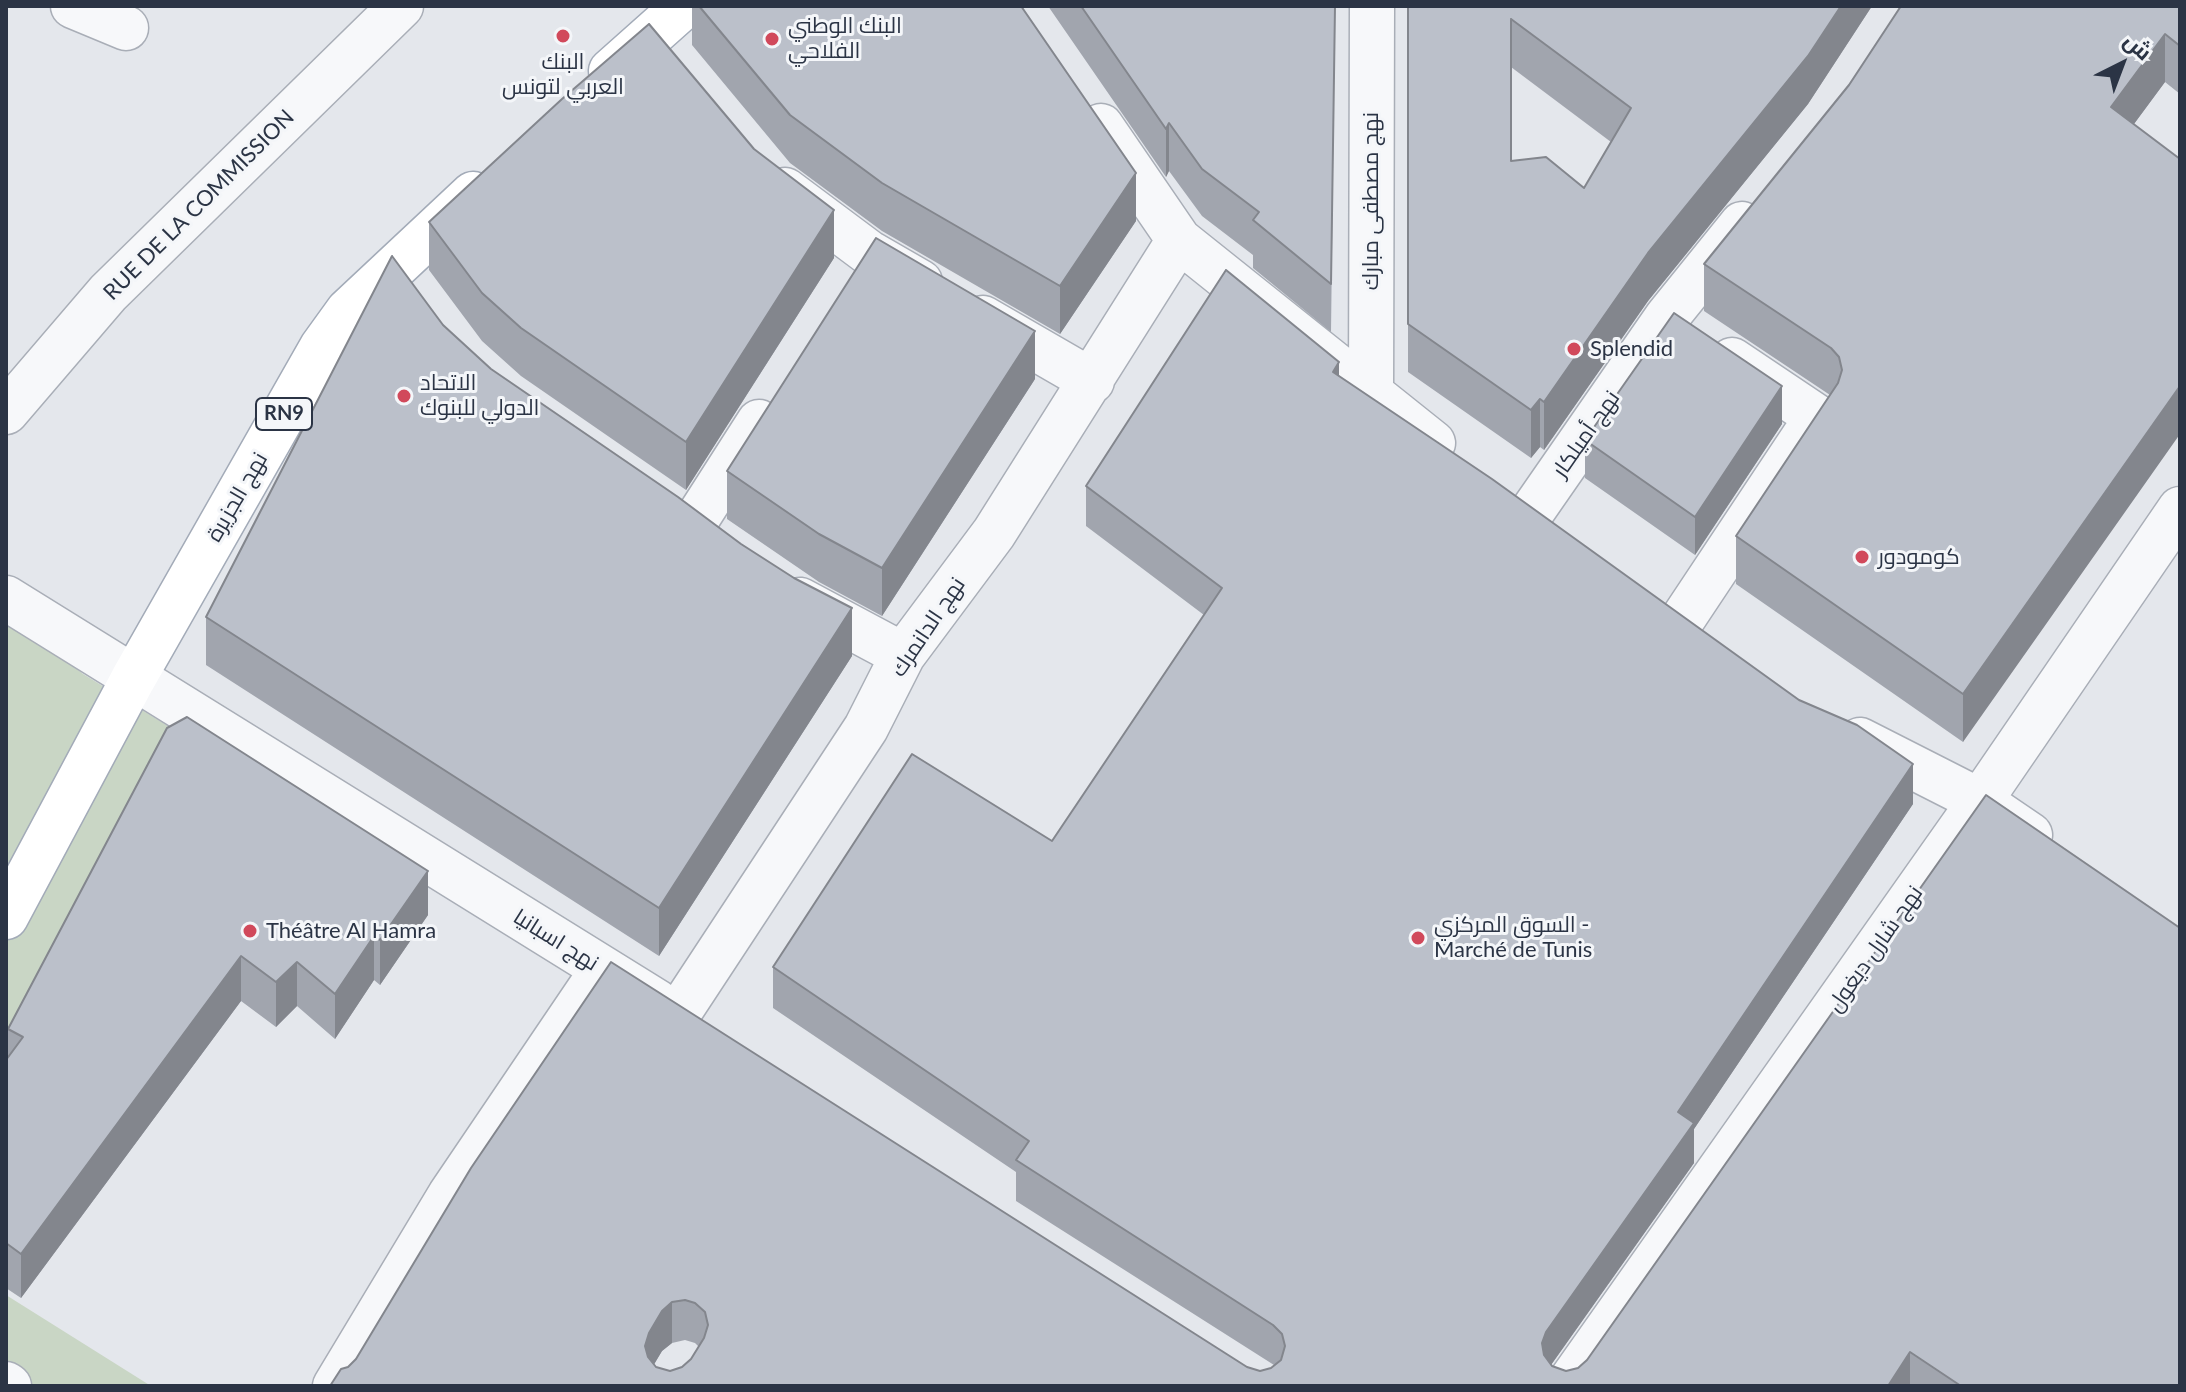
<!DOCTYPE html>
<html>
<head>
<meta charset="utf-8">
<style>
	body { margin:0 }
	#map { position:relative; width:2186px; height:1392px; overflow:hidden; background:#e4e7ec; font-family:Lato,Cairo,sans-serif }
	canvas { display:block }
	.frame { position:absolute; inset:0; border:8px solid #2b3445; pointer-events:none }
	.north { position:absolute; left:2082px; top:24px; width:80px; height:80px; -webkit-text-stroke:6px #f4f6f9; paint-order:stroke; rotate:42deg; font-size:22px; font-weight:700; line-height:32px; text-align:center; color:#2b3445 }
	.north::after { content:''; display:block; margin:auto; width:28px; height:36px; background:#2b3445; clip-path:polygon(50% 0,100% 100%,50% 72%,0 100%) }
</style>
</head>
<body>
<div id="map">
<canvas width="2186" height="1392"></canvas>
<div class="frame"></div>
<div class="north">ش</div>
</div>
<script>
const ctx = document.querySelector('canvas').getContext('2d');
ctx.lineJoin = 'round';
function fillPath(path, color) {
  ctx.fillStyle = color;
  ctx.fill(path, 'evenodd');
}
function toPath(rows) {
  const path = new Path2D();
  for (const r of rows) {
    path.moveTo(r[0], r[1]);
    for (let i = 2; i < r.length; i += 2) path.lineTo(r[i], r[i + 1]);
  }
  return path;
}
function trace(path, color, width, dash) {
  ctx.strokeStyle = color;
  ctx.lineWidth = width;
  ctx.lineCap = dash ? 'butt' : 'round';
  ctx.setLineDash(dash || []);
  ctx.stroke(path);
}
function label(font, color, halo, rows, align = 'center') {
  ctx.font = font + ' Lato,Cairo,sans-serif';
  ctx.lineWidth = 6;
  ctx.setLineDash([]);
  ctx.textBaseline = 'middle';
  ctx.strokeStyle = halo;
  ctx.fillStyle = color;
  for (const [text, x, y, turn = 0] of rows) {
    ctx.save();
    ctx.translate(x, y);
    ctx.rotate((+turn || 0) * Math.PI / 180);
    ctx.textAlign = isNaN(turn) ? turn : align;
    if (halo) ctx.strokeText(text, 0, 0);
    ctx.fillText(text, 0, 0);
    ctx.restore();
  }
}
const green = toPath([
	[6,612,83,674,168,726,6,1040],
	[6,1295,151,1386,6,1386]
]);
const minor = toPath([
	[73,6,126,28],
	[1101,126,1179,240,1433,443],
	[785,190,868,252,920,282],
	[983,318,1092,381],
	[1371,396,1372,6],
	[6,412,108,293,401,6],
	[1529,516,1667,317,1742,224],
	[693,525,759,422],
	[6,598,657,1002],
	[800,600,903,655],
	[1680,623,1817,417,1732,360],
	[1860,740,1980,801,2030,835],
	[678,1014,866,728,903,655,994,533,1179,240],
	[6,1384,9,1386],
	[335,1386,450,1195,603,969],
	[1567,1386,1980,801,2180,509]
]);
const major = toPath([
	[611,71,684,6],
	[6,917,133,679,322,347,348,311,473,194]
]);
const wall = toPath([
	[692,6,1021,6,1136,221,1060,334,882,231,790,163,692,45],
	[1048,6,1335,6,1331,332,1253,268,1253,255,1202,216,1169,171,1166,177],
	[1408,6,1872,6,1808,104,1648,301,1544,450,1540,447,1531,458,1408,372],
	[1511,67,1611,142,1584,188,1511,161],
	[2180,6,2180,94,2165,82,2134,124,1963,742,1736,584,1736,536,1830,395,1704,311,1704,264],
	[754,149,834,258,686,490,521,376,482,341,429,270,429,222],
	[491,369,852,656,659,956,206,665,206,617],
	[1339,376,1913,804,1694,1129,1694,1163,1551,1365,1566,1371,1578,1368,2180,928,2180,1386,330,1386,356,1359,471,1168,1260,1371,1271,1368,1274,1365,1016,1201,1016,1172,773,1008,773,967,1052,841,1204,615,1086,526,1086,486],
	[685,1340,695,1343,699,1347,691,1359,682,1367,670,1371,656,1367,654,1364,662,1351,672,1343],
	[1035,379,882,616,819,582,727,519,727,471],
	[1782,424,1695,555,1585,478,1585,440],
	[167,728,428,915,380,985,374,980,335,1039,297,1006,276,1027,241,1001,21,1298,6,1288,6,1060,8,1058,8,1029]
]);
const shadedWall = toPath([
	[1841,6,1872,6,1808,104,1648,301,1544,450,1544,402,1648,253],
	[2165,34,2165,82,2111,155,2111,107],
	[1169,123,1169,171,1166,177,1166,129],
	[1136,173,1136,221,1060,334,1060,286],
	[834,210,834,258,686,490,686,442],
	[1035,331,1035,379,882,616,882,568],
	[1339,362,1339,403,1333,372],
	[1782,386,1782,424,1695,555,1695,517],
	[2180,386,2180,434,1963,742,1963,694],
	[1540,399,1540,447,1531,458,1531,410],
	[852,608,852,656,659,956,659,908],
	[1913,764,1913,804,1694,1129,1694,1163,1546,1372,1542,1343,1546,1332,1678,1112],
	[428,871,428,915,380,985,380,940],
	[374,936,374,980,335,1039,335,994],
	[241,956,241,1001,21,1298,21,1254],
	[297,962,297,1006,276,1027,276,982],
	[672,1302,672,1343,662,1351,649,1373,645,1346,649,1333,662,1311],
	[1910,1352,1910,1386,1888,1386]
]);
const building = toPath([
	[699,6,1021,6,1136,173,1060,286,882,183,790,115,699,6],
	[1081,6,1335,6,1331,284,1253,220,1259,212,1202,169,1169,123,1166,129,1081,6],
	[1408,6,1841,6,1808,56,1648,253,1544,402,1540,399,1531,410,1408,324,1408,6],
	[1511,19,1631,108,1584,188,1546,157,1511,161,1511,19],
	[1901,6,2180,6,2180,46,2165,34,2111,107,2180,159,2180,386,1963,694,1736,536,1838,383,1842,370,1839,357,1831,348,1704,264,1849,85,1901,6],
	[649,24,754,149,834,210,686,442,521,328,482,293,429,222,562,99,649,24],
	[876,238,1035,331,882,568,819,534,727,471,876,238],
	[392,256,443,325,491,369,678,497,741,544,794,578,852,608,659,908,206,617,392,256],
	[1226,270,1339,362,1333,372,1492,479,1799,700,1857,725,1913,764,1678,1112,1694,1123,1546,1332,1542,1343,1544,1355,1552,1366,1566,1371,1578,1368,1587,1360,1986,795,2180,928,2180,1386,1961,1386,1910,1352,1888,1386,330,1386,341,1369,348,1367,356,1359,471,1168,611,962,1247,1367,1260,1371,1271,1368,1281,1360,1285,1346,1282,1334,1273,1325,1016,1160,1029,1141,773,967,912,754,1052,841,1222,588,1086,486,1226,270],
	[685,1300,695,1303,705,1312,708,1325,704,1338,691,1359,682,1367,670,1371,656,1367,648,1357,645,1346,649,1333,662,1311,672,1302,685,1300],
	[1674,313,1782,386,1695,517,1585,440,1674,313],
	[187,717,428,871,380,940,374,936,335,994,297,962,276,982,241,956,21,1254,6,1243,6,1060,23,1037,8,1029,167,728,187,717]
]);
const markers = [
	[563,36,8,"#d1495b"],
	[772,39,8,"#d1495b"],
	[1574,349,8,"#d1495b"],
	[404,396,8,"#d1495b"],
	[1862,557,8,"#d1495b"],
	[250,931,8,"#d1495b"],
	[1418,938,8,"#d1495b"]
];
const shields = [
	[284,414,56]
];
const shieldNames = [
	["RN9",284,414]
];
const poiNames = [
	["البنك الوطني",788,26],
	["الفلاحي",788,51],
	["البنك",563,62,"center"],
	["العربي لتونس",563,87,"center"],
	["Splendid",1590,349],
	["الاتحاد",420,383],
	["الدولي للبنوك",420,408],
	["كومودور",1878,557],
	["السوق المركزي -",1434,925],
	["Marché de Tunis",1434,950],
	["Théâtre Al Hamra",266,931]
];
const streetNames = [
	["نهج مصطفى مبارك",1371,201,-90],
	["RUE DE LA COMMISSION",199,205,-45],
	["نهج أميلكار",1586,434,-55],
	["نهج الجزيرة",237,497,-60],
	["نهج الدانمرك",928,627,-56],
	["نهج اسبانيا",556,940,32],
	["نهج شارل ديغول",1875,949,-55]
];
fillPath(green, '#c9d6c5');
trace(minor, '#a9aeb7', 47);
trace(major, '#a3abb8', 47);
trace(minor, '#f7f8fa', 44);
trace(major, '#fff', 44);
fillPath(wall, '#a1a5ae');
fillPath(shadedWall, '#83868d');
fillPath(building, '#bbc0ca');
trace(building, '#83868d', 2);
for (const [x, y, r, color] of markers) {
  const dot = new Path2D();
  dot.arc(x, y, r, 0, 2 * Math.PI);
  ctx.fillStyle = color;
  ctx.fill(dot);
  trace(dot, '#f4f6f9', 3);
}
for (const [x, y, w] of shields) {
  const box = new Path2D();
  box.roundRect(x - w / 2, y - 16, w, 32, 6);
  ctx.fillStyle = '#f4f6f9';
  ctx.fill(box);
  trace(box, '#2b3445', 2);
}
label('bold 20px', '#2b3445', null, shieldNames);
label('22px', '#2b3445', '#f4f6f9', poiNames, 'left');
label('22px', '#2b3445', '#f4f6f9', streetNames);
</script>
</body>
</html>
